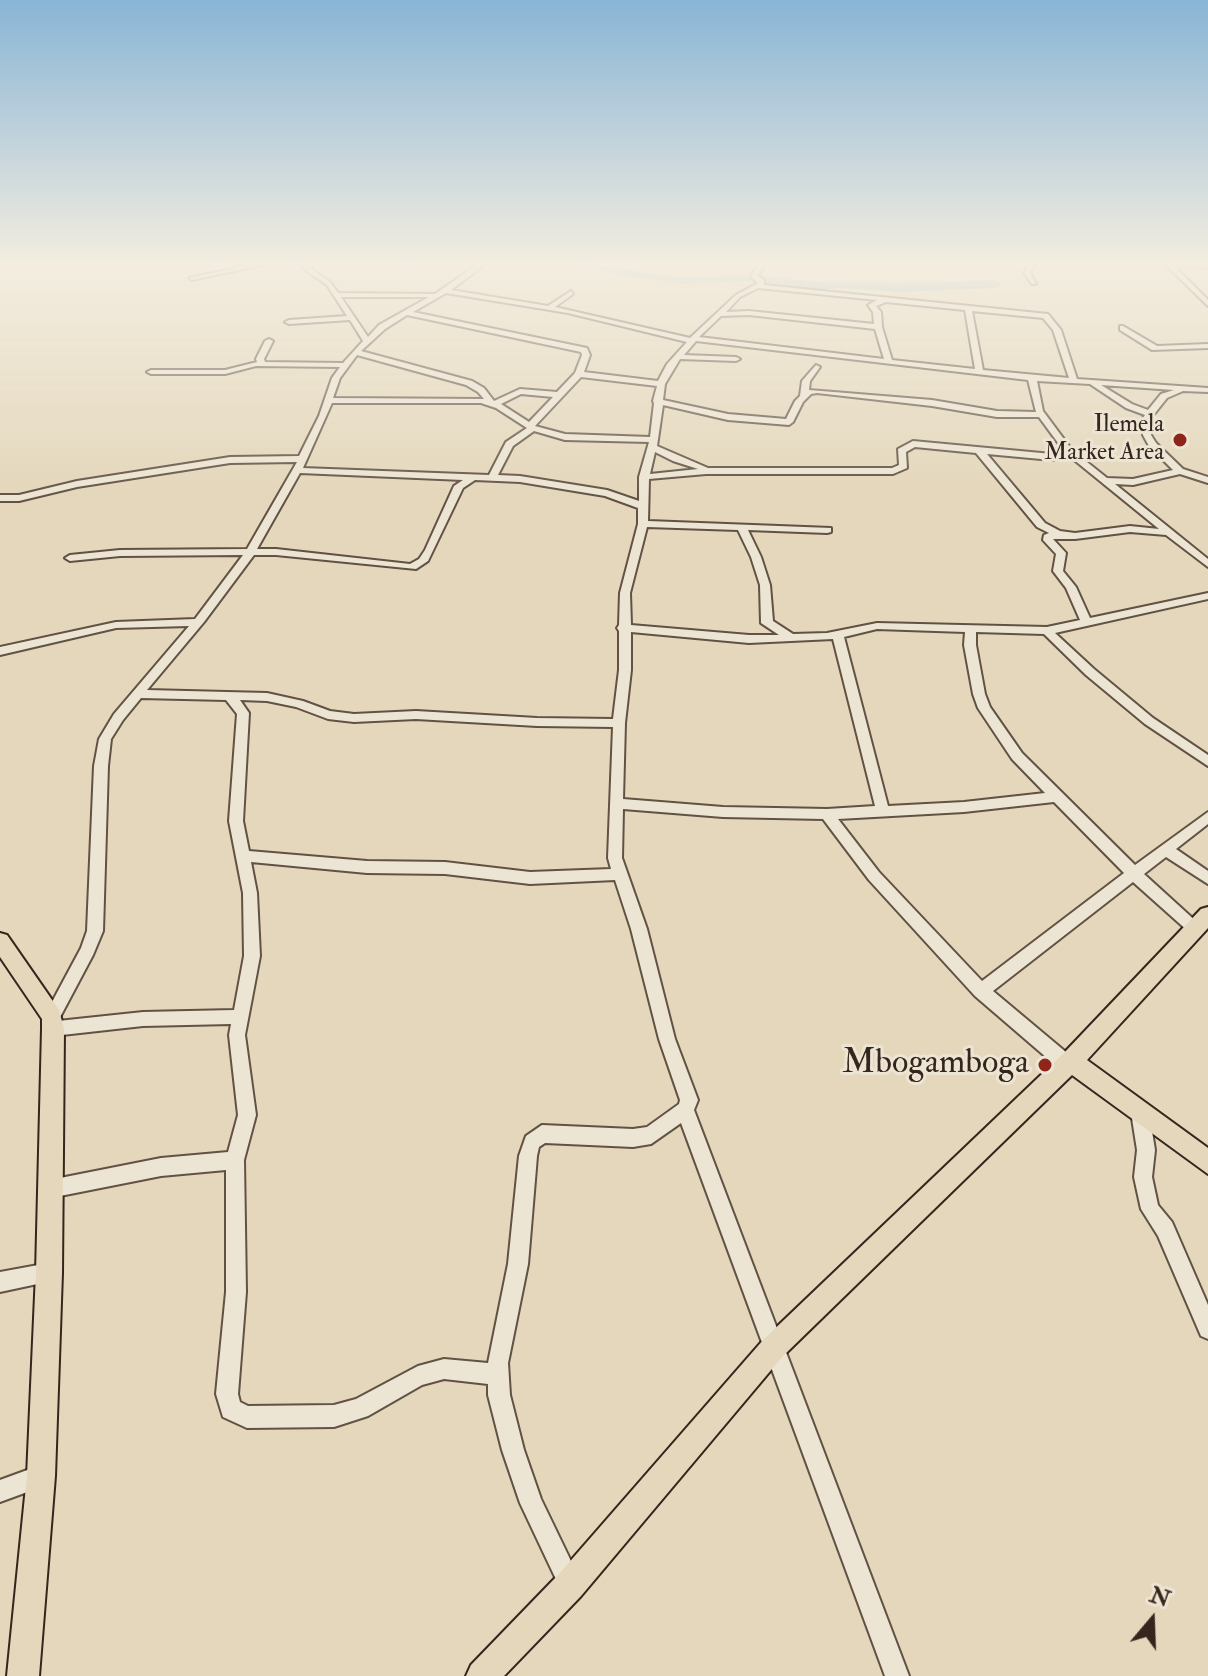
<!DOCTYPE html>
<html>
<head>
<meta charset="utf-8">
<style>
	body { margin:0 }
	#map { position:relative; width:1208px; height:1676px; overflow:hidden; background:#e4d7bb; font-family:"IM FELL Double Pica",serif }
	canvas { display:block }
	.north { position:absolute; left:1112px; top:1580px; width:80px; height:80px; -webkit-text-stroke:6px #ede5d3; paint-order:stroke; rotate:19deg; font-size:22px; font-weight:700; line-height:32px; text-align:center; color:#35251d }
	.north::after { content:''; display:block; margin:auto; width:28px; height:36px; background:#35251d; clip-path:polygon(50% 0,100% 100%,50% 72%,0 100%) }
</style>
</head>
<body>
<div id="map">
<canvas width="1208" height="1676"></canvas>
<div class="north">N</div>
</div>
<script>
const ctx = document.querySelector('canvas').getContext('2d');
ctx.lineJoin = 'round';
function toPath(rows) {
  const path = new Path2D();
  for (const r of rows) {
    path.moveTo(r[0], r[1]);
    for (let i = 2; i < r.length; i += 2) path.lineTo(r[i], r[i + 1]);
  }
  return path;
}
function fillPath(path, color) {
  ctx.fillStyle = color;
  ctx.fill(path, 'evenodd');
}
function trace(path, color, width, dash) {
  ctx.strokeStyle = color;
  ctx.lineWidth = width;
  ctx.lineCap = dash ? 'butt' : 'round';
  ctx.setLineDash(dash || []);
  ctx.stroke(path);
}
function label(font, color, halo, rows, align = 'center') {
  ctx.font = font + ' "IM FELL Double Pica",serif';
  ctx.lineWidth = 6;
  ctx.setLineDash([]);
  ctx.textBaseline = 'middle';
  ctx.strokeStyle = halo;
  ctx.fillStyle = color;
  for (const [text, x, y, turn = 0] of rows) {
    ctx.save();
    ctx.translate(x, y);
    ctx.rotate((+turn || 0) * Math.PI / 180);
    ctx.textAlign = isNaN(turn) ? turn : align;
    if (halo) ctx.strokeText(text, 0, 0);
    ctx.fillText(text, 0, 0);
    ctx.restore();
  }
}
const river = toPath([
	[582,263,685,278,745,275,822,282,901,284,995,280,1001,284,995,288,901,292,838,288,822,290,745,281,685,284,611,274,582,263]
]);
const minor = toPath([
	[258,263,272,263,192,280,189,278,258,263],
	[296,263,304,263,331,283,338,293,435,294,480,263,487,263,451,290,548,306,571,291,573,294,555,307,690,338,736,295,758,283,751,277,759,263,765,263,758,276,764,280,764,285,1048,314,1061,330,1077,379,1208,388,1208,392,1183,391,1167,398,1151,418,1151,435,1156,443,1183,469,1208,477,1208,483,1180,474,1133,485,1115,484,1208,559,1208,567,1166,535,1130,532,1075,539,1053,539,1066,553,1063,571,1076,587,1090,618,1208,593,1208,599,1055,633,1094,669,1153,718,1208,755,1208,766,1145,724,1086,675,1044,634,976,632,976,645,985,694,990,707,1022,753,1135,865,1208,812,1208,824,1176,849,1208,871,1208,884,1166,857,1144,874,1199,924,1202,928,1199,932,1194,934,1189,932,1133,882,993,991,1073,1058,1075,1064,1073,1070,1067,1072,1061,1070,975,996,869,880,823,819,723,817,623,809,622,858,647,929,675,1039,698,1100,694,1110,909,1676,885,1676,681,1123,651,1144,633,1147,545,1143,539,1147,537,1156,528,1264,508,1363,510,1395,524,1450,541,1499,582,1584,578,1592,570,1596,562,1592,520,1503,502,1450,488,1395,488,1384,444,1379,422,1385,368,1416,334,1427,247,1428,223,1417,216,1394,226,1292,226,1170,161,1176,50,1198,43,1196,41,1189,43,1182,50,1180,161,1158,228,1152,238,1115,229,1035,231,1024,143,1026,53,1036,47,1034,45,1029,49,1023,44,1017,81,948,87,931,94,766,99,739,114,714,189,626,116,628,0,655,0,647,116,622,195,619,243,555,120,556,70,561,65,558,70,555,120,550,247,549,297,462,230,463,77,487,19,501,0,501,0,495,19,495,77,481,230,457,299,456,319,416,332,378,340,367,256,366,225,374,151,374,147,372,151,370,225,370,257,362,256,359,265,341,269,339,273,341,264,359,265,362,343,363,363,341,350,320,289,324,285,322,289,320,347,316,327,285,296,263],
	[758,288,877,300,868,305,873,312,874,324,749,311,726,312,740,297,758,288],
	[446,293,568,313,687,342,667,364,658,381,584,372,590,355,587,348,413,312,446,293],
	[341,297,429,297,379,325,368,337,341,297],
	[886,302,965,310,975,369,892,360,882,327,881,312,876,306,886,302],
	[972,311,1043,318,1053,330,1069,378,983,370,972,311],
	[407,315,581,352,582,355,575,373,557,392,520,389,494,401,484,388,472,381,361,351,385,329,407,315],
	[749,315,875,329,884,359,699,337,721,316,749,315],
	[696,341,1028,380,1036,412,997,411,932,400,809,390,810,381,820,367,816,365,802,381,800,396,795,401,786,419,728,414,663,400,665,384,680,359,736,361,740,359,736,357,684,355,696,341],
	[357,355,466,385,478,392,484,399,333,398,340,378,357,355],
	[581,377,657,386,653,401,654,403,650,437,565,434,535,426,581,377],
	[1037,381,1090,384,1126,408,1145,415,1143,418,1143,435,1149,446,1173,470,1133,479,1107,478,1072,450,1043,411,1037,381],
	[1101,385,1174,390,1161,394,1148,410,1132,404,1101,385],
	[817,393,932,406,997,417,1039,417,1064,451,1052,454,913,441,898,449,899,465,892,468,708,468,657,446,663,405,728,420,789,425,793,422,803,402,811,394,817,393],
	[521,394,553,397,529,422,501,404,521,394],
	[332,403,481,403,496,408,527,428,506,442,489,475,303,468,332,403],
	[534,431,565,440,649,442,639,477,639,501,607,490,520,476,498,475,513,446,534,431],
	[915,447,976,453,1037,527,1049,533,1044,535,1043,540,1056,554,1053,571,1066,588,1080,620,1047,627,877,623,827,633,793,634,773,621,770,585,761,557,748,530,827,533,831,532,831,528,648,521,649,479,706,474,893,474,907,468,906,452,915,447],
	[655,452,673,461,698,469,650,474,655,452],
	[987,454,1052,460,1068,455,1159,529,1130,526,1075,533,1060,531,1045,523,987,454],
	[300,473,463,480,454,486,425,550,419,559,410,564,276,549,257,549,300,473],
	[475,480,520,482,605,496,638,508,638,524,620,593,619,625,617,628,619,631,619,670,613,719,537,718,416,711,354,714,330,711,303,701,267,693,147,690,204,622,254,555,276,555,416,569,428,561,463,488,475,480],
	[647,527,738,530,751,557,760,585,761,623,779,635,749,635,631,625,630,593,647,527],
	[877,629,965,632,964,645,973,694,978,708,1012,759,1045,793,964,802,888,806,844,637,877,629],
	[631,632,749,643,833,639,875,806,827,809,723,807,623,799,625,723,631,670,631,632],
	[141,698,226,700,237,714,229,821,243,893,244,956,234,1010,143,1012,58,1021,93,955,103,931,108,766,111,739,123,720,141,698],
	[240,700,267,701,296,707,328,719,354,722,416,719,537,726,613,727,608,858,611,869,530,872,445,862,367,861,249,851,243,821,249,713,240,700],
	[1054,802,1124,873,982,981,879,872,838,819,964,812,1054,802],
	[251,862,367,873,445,874,530,884,615,880,631,929,659,1039,680,1100,679,1104,647,1127,633,1129,542,1125,526,1136,519,1156,508,1264,488,1363,444,1359,418,1366,356,1399,334,1405,248,1406,240,1402,238,1394,246,1292,244,1160,256,1115,245,1035,260,956,257,893,251,862],
	[394,263,412,263,409,265,394,263],
	[1029,263,1035,263,1030,273,1036,284,1032,284,1024,273,1029,263],
	[1164,263,1208,264,1208,268,1173,265,1208,300,1208,306,1164,263],
	[1123,326,1157,346,1208,344,1208,348,1152,350,1120,330,1120,326,1123,326],
	[1140,1104,1146,1106,1149,1112,1155,1150,1152,1177,1158,1205,1172,1222,1208,1305,1208,1339,1201,1336,1158,1236,1141,1209,1134,1177,1137,1150,1131,1112,1134,1106,1140,1104],
	[49,1263,56,1266,59,1273,56,1280,0,1292,0,1272,49,1263],
	[41,1465,49,1468,52,1476,49,1484,0,1502,0,1480,41,1465]
]);
const major = toPath([
	[1208,907,1208,928,1087,1060,1208,1148,1208,1174,1072,1075,782,1357,581,1596,504,1676,466,1676,471,1665,559,1574,764,1339,1063,1054,1201,909,1208,907],
	[0,933,7,935,59,1010,64,1029,62,1273,55,1476,39,1676,7,1676,27,1476,36,1273,42,1029,42,1019,0,957,0,933]
]);
const markers = [
	[1180,440,8,"#8f2418"],
	[1045,1065,8,"#8f2418"]
];
const farPoinames = [
	["Ilemela",1164,426],
	["Market Area",1164,454]
];
const nearPoinames = [
	["Mbogamboga",1029,1065]
];
fillPath(river, '#9bb6bc');
trace(minor, '#615244', 4);
trace(major, '#35251d', 4);
fillPath(minor, '#ede5d3');
fillPath(major, '#e4d7bb');
const sky = ctx.createLinearGradient(0, 0, 0, 498);
sky.addColorStop(0, '#89b5d6');
sky.addColorStop(0.53, '#f3ede0');
sky.addColorStop(1, '#f3ede000');
ctx.fillStyle = sky;
ctx.fillRect(0, 0, 1208, 498);
for (const [x, y, r, color] of markers) {
  const dot = new Path2D();
  dot.arc(x, y, r, 0, 2 * Math.PI);
  ctx.fillStyle = color;
  ctx.fill(dot);
  trace(dot, '#ede5d3', 3);
}
label('24px', '#35251d', '#ede5d3', farPoinames, 'right');
label('34px', '#35251d', '#ede5d3', nearPoinames, 'right');
</script>
</body>
</html>
